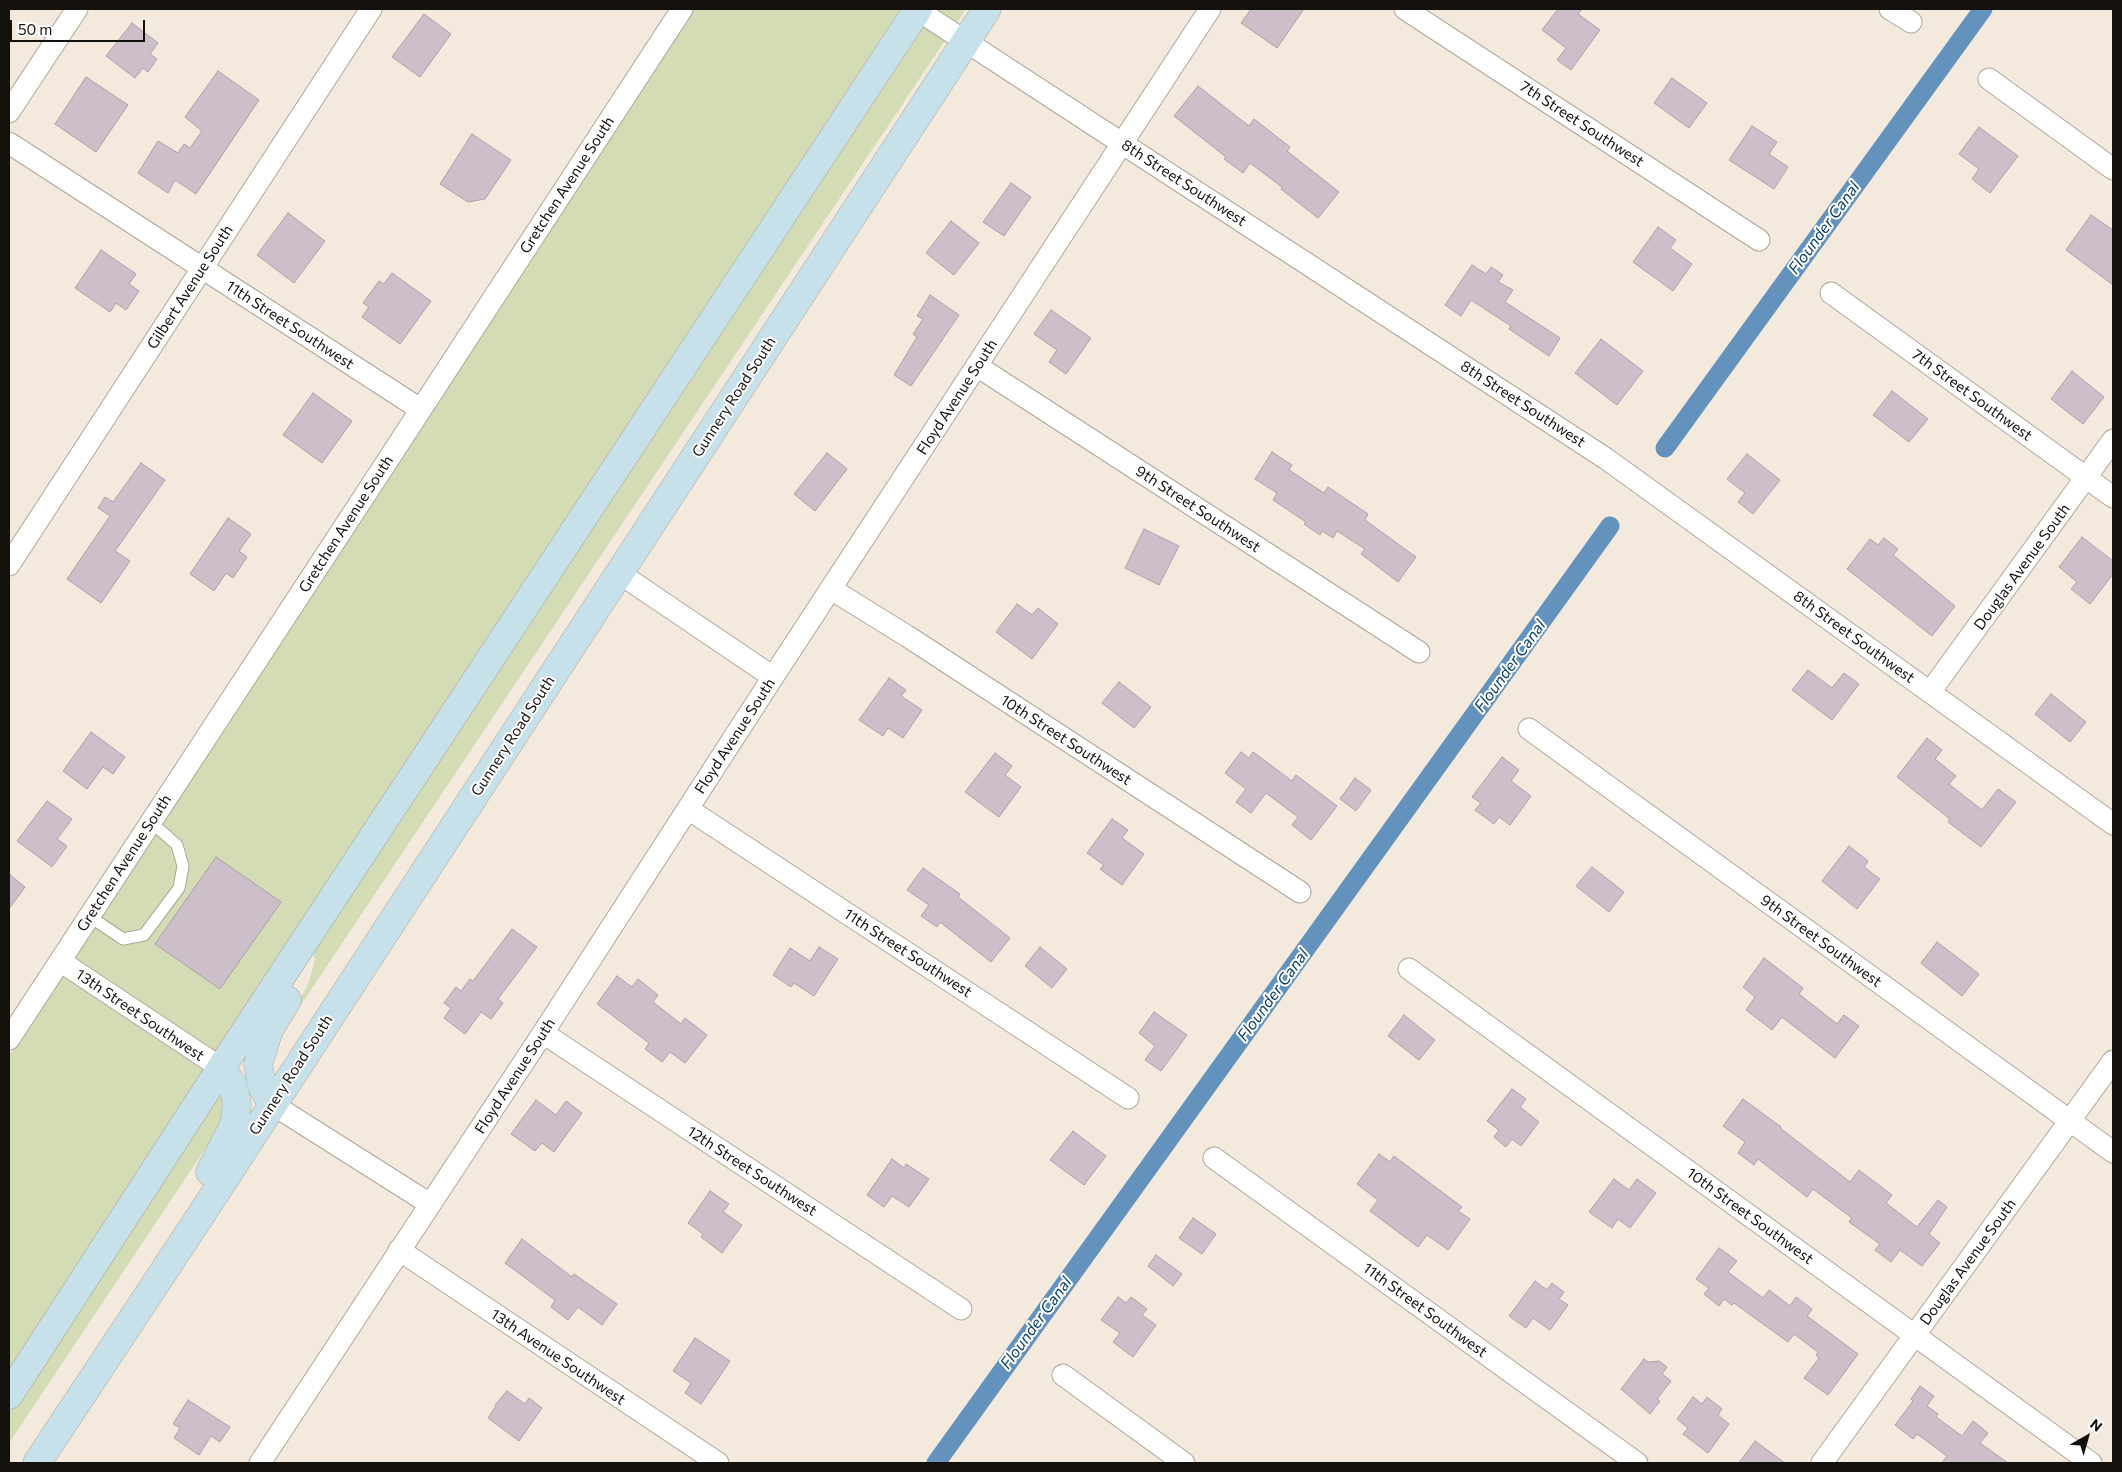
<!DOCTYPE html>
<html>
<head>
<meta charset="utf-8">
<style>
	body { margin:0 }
	#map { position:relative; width:2122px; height:1472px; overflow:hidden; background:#f3e9dc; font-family:Commissioner,sans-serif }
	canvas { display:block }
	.frame { position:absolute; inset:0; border:10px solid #14110d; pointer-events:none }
	.north { position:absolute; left:2062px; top:1412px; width:50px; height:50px; -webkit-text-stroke:4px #fff; paint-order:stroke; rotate:38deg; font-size:14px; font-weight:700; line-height:20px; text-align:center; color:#14110d }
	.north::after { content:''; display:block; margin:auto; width:18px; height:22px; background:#14110d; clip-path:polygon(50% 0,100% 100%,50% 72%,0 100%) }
	.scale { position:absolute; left:10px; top:20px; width:135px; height:22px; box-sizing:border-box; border:2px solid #14110d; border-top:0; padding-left:6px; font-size:15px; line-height:18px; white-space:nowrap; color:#14110d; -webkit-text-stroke:4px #fff; paint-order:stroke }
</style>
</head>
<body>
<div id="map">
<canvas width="2122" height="1472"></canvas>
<div class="frame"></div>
<div class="north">N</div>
<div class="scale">50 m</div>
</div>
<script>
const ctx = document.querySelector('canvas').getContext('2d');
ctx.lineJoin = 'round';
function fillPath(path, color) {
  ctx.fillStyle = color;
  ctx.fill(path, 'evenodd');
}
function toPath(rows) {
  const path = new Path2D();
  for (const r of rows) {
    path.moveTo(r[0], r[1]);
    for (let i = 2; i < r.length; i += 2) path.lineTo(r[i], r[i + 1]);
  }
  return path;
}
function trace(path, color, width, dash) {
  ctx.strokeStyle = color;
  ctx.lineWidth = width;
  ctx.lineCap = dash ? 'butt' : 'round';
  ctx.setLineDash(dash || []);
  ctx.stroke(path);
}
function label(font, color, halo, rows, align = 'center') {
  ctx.font = font + ' Commissioner,sans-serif';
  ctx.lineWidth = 4;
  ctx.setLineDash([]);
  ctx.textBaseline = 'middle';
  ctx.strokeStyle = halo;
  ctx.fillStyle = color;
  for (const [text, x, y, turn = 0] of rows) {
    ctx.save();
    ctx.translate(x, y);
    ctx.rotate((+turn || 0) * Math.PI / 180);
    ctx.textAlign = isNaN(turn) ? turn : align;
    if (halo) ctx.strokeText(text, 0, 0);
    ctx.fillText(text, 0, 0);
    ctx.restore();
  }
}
const green = toPath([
	[693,9,906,9,9,1378,9,1056],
	[929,9,966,9,274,1045,278,1034,308,985,315,960,313,946],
	[221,1086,225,1119,9,1443,9,1412]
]);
const canal = toPath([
	[1665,448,1983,9],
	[936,1463,1610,526]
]);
const building = toPath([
	[1251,9,1304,9,1277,48,1241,23,1251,9],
	[1558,9,1582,9,1578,14,1600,30,1571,70,1557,60,1566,48,1542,30,1558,9],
	[424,14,451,34,420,77,392,57,424,14],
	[132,23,158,43,150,54,157,59,148,72,143,68,135,78,106,56,132,23],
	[218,71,259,100,196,194,175,180,168,193,138,173,158,141,178,153,184,144,190,148,202,131,185,117,218,71],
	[86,77,128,105,96,152,55,124,86,77],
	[1672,78,1707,103,1689,128,1654,103,1672,78],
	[1198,86,1249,126,1254,119,1290,147,1287,151,1339,192,1318,218,1281,189,1282,187,1250,163,1243,173,1224,159,1226,157,1174,116,1198,86],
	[1752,126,1777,142,1769,154,1788,167,1774,189,1729,160,1752,126],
	[1979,127,2018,156,1990,193,1972,179,1979,169,1959,154,1979,127],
	[472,134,511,160,485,199,468,202,440,184,472,134],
	[1011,183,1031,197,1004,236,983,222,1011,183],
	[288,213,325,241,294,283,257,255,288,213],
	[2091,215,2113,230,2113,285,2066,250,2091,215],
	[951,221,979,243,954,275,926,253,951,221],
	[1658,227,1676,240,1670,248,1692,264,1673,291,1633,262,1658,227],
	[101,250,136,274,129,284,139,291,126,310,116,303,110,312,75,288,101,250],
	[1472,265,1486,274,1491,267,1503,275,1498,282,1513,290,1505,302,1560,338,1549,356,1509,329,1511,326,1471,300,1461,316,1445,305,1472,265],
	[392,273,431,301,400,344,362,317,369,307,363,303,379,281,384,284,392,273],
	[930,295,959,315,911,386,894,375,917,337,913,334,923,319,917,316,930,295],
	[1051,310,1091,338,1066,374,1049,362,1057,350,1034,334,1051,310],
	[1601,339,1643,371,1617,405,1575,373,1601,339],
	[2072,371,2104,397,2083,424,2051,399,2072,371],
	[1892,391,1928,419,1909,442,1873,415,1892,391],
	[313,393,352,421,322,463,283,435,313,393],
	[1272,452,1292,465,1289,470,1324,493,1328,487,1368,514,1365,520,1416,557,1398,582,1361,554,1365,549,1337,531,1333,538,1322,531,1320,535,1304,524,1306,522,1273,500,1277,493,1255,479,1272,452],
	[827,453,847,469,815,511,794,494,827,453],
	[1747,454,1780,480,1753,514,1738,502,1745,493,1727,479,1747,454],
	[141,463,165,480,115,551,130,561,101,603,67,579,110,516,98,508,105,497,113,502,141,463],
	[228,518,251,534,239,551,247,557,233,578,226,573,214,591,190,574,228,518],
	[1144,529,1179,546,1159,585,1125,568,1144,529],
	[2082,537,2113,561,2113,574,2090,604,2071,589,2077,582,2059,567,2082,537],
	[1884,538,1898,549,1893,555,1955,606,1932,636,1847,569,1870,539,1878,545,1884,538],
	[1017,604,1032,615,1038,608,1058,624,1032,659,996,632,1017,604],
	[1808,670,1832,688,1844,673,1859,684,1832,720,1792,690,1808,670],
	[889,678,906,690,901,696,922,710,903,738,888,728,883,736,859,720,889,678],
	[1119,682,1151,707,1134,728,1102,703,1119,682],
	[2051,694,2086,722,2070,742,2035,714,2051,694],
	[91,732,125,757,113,774,103,767,87,789,63,771,91,732],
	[1927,738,1942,750,1935,759,1956,776,1949,784,1982,810,1998,789,2016,802,1981,847,1948,822,1950,819,1897,777,1927,738],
	[1241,752,1249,758,1253,752,1292,781,1296,775,1337,806,1311,840,1292,825,1298,817,1266,793,1251,813,1236,802,1246,789,1225,773,1241,752],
	[995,753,1012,766,1005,775,1021,787,999,817,965,792,995,753],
	[1502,757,1519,770,1511,781,1531,796,1510,825,1499,817,1494,824,1475,810,1481,803,1472,797,1502,757],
	[1355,778,1371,790,1356,811,1340,799,1355,778],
	[47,801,72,819,57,839,67,846,52,867,17,841,47,801],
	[1112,819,1128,830,1122,838,1144,854,1122,885,1100,869,1104,865,1087,853,1112,819],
	[1849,846,1868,861,1864,867,1880,879,1857,909,1822,881,1849,846],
	[216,857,281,902,220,989,155,944,216,857],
	[1592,867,1624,892,1609,912,1576,886,1592,867],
	[923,868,960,894,958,897,1010,938,991,962,940,922,937,927,921,916,929,905,907,890,923,868],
	[9,874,25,887,9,909,9,874],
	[512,929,537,947,498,999,503,1003,491,1019,481,1012,465,1034,444,1018,451,1008,444,1003,456,987,461,991,470,979,473,981,512,929],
	[1937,942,1979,974,1962,996,1921,963,1937,942],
	[819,947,838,959,814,996,794,983,791,987,773,975,790,948,810,961,819,947],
	[1040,947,1067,969,1052,988,1025,966,1040,947],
	[1764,958,1803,988,1799,994,1837,1024,1844,1015,1859,1026,1835,1058,1782,1017,1772,1030,1746,1010,1755,997,1743,987,1764,958],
	[617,976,632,987,638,979,658,995,653,1002,681,1024,685,1018,707,1035,685,1063,670,1052,662,1062,645,1049,649,1043,597,1004,617,976],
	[1154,1012,1187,1035,1161,1071,1145,1060,1155,1046,1139,1033,1154,1012],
	[1404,1015,1435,1040,1419,1060,1388,1036,1404,1015],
	[1512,1089,1526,1099,1520,1107,1539,1122,1521,1146,1512,1139,1506,1147,1494,1137,1499,1130,1487,1121,1512,1089],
	[1743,1099,1781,1127,1780,1128,1850,1182,1859,1170,1892,1195,1886,1203,1917,1227,1938,1200,1947,1207,1929,1234,1940,1243,1922,1266,1900,1250,1891,1262,1875,1250,1880,1244,1849,1222,1852,1218,1813,1189,1807,1197,1758,1159,1754,1165,1738,1153,1745,1142,1723,1126,1743,1099],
	[536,1100,556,1115,566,1101,582,1113,554,1152,542,1143,535,1151,511,1134,536,1100],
	[1073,1131,1106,1156,1084,1185,1050,1160,1073,1131],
	[1379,1154,1390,1162,1394,1156,1462,1207,1458,1211,1470,1219,1448,1250,1427,1235,1418,1247,1370,1211,1378,1200,1357,1184,1379,1154],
	[892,1159,904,1168,906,1164,929,1179,909,1207,892,1196,884,1207,867,1195,892,1159],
	[1614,1179,1629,1190,1637,1179,1656,1193,1630,1228,1618,1219,1612,1228,1589,1212,1614,1179],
	[710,1191,729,1204,723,1212,742,1225,722,1253,701,1237,703,1234,688,1223,710,1191],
	[1193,1218,1216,1234,1202,1254,1179,1238,1193,1218],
	[522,1239,572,1277,574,1274,617,1304,602,1325,578,1307,568,1320,551,1307,555,1300,505,1263,522,1239],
	[1719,1248,1737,1261,1728,1272,1763,1298,1769,1290,1790,1306,1796,1297,1812,1309,1807,1316,1858,1354,1828,1395,1804,1378,1819,1358,1816,1355,1818,1352,1794,1334,1788,1342,1734,1303,1732,1305,1724,1299,1719,1306,1704,1294,1709,1288,1696,1279,1719,1248],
	[1156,1255,1182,1274,1173,1286,1148,1266,1156,1255],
	[1535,1281,1547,1290,1552,1283,1564,1292,1559,1299,1568,1305,1550,1330,1533,1318,1526,1328,1509,1316,1535,1281],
	[1118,1297,1126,1303,1131,1297,1147,1309,1142,1315,1156,1325,1133,1357,1113,1342,1120,1333,1101,1320,1118,1297],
	[695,1338,730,1361,701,1404,685,1393,691,1383,673,1371,695,1338],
	[1644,1359,1648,1362,1659,1361,1667,1367,1662,1374,1671,1381,1657,1399,1660,1401,1650,1414,1621,1389,1644,1359],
	[1920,1386,1934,1396,1927,1406,1938,1414,1936,1417,1962,1436,1973,1421,1988,1433,1980,1443,2008,1463,1942,1463,1947,1456,1917,1434,1913,1439,1895,1425,1913,1401,1911,1399,1920,1386],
	[507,1391,525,1404,529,1398,542,1408,519,1441,488,1418,496,1406,495,1405,507,1391],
	[1693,1397,1702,1404,1707,1397,1722,1409,1718,1415,1729,1424,1708,1453,1683,1434,1688,1428,1677,1419,1693,1397],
	[188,1400,230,1427,220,1442,211,1436,199,1455,174,1438,180,1428,173,1424,188,1400],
	[1755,1441,1785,1463,1739,1463,1755,1441]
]);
const service = toPath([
	[89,916,123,939,144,935,179,888,183,866,177,845,151,822]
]);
const minor = toPath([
	[916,9,1605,458,2113,824],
	[1405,9,1759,240],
	[1890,9,1911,22],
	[1989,79,2113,169],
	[9,112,77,9],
	[9,143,420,409],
	[1831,293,2113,497],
	[977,366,1419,652],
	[9,565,371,9],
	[619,573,773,677],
	[831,589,907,636,1300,892],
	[1930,692,2113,440],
	[1529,729,2113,1152],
	[688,809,1128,1098],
	[60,961,221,1068],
	[1409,969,2091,1463],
	[543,1033,961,1309],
	[9,1039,386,463,682,9],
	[272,1104,430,1204],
	[1214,1158,1637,1463],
	[399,1250,718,1463],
	[1063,1375,1184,1463],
	[260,1463,543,1033,773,677,1210,9],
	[1822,1463,2113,1061]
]);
const secondary = toPath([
	[272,1104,262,1086,258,1064,269,1030,287,1000],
	[210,1172,234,1125,237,1104,233,1085,221,1068],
	[9,1395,221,1068,918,9],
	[37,1463,199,1218,987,9]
]);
const streetNames = [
	["7th Street Southwest",1582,124,33],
	["8th Street Southwest",1184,183,33],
	["Gretchen Avenue South",567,185,-57],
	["Gilbert Avenue South",190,287,-57],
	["11th Street Southwest",290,325,33],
	["7th Street Southwest",1972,395,36],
	["Gunnery Road South",734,397,-57],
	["Floyd Avenue South",957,397,-57],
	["8th Street Southwest",1523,404,33],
	["9th Street Southwest",1198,509,33],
	["Gretchen Avenue South",346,524,-57],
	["Douglas Avenue South",2022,567,-54],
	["8th Street Southwest",1854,637,36],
	["Gunnery Road South",513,736,-57],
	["Floyd Avenue South",735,736,-57],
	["10th Street Southwest",1066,740,33],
	["Gretchen Avenue South",124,863,-57],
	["9th Street Southwest",1821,941,36],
	["11th Street Southwest",908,953,33],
	["13th Street Southwest",140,1015,34],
	["Gunnery Road South",291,1075,-57],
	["Floyd Avenue South",515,1076,-57],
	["12th Street Southwest",752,1171,33],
	["10th Street Southwest",1750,1216,36],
	["Douglas Avenue South",1968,1262,-54],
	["11th Street Southwest",1425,1310,36],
	["13th Avenue Southwest",558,1357,34]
];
const waterNames = [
	["Flounder Canal",1824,228,-54],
	["Flounder Canal",1510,666,-54],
	["Flounder Canal",1273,995,-54],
	["Flounder Canal",1036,1323,-54]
];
fillPath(green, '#d3dcb5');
trace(canal, '#6392bd', 19);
fillPath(building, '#cdbfca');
trace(building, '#ac9fa9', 1);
trace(service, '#afa599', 13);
trace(minor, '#afa599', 23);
trace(secondary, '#afa599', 29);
trace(service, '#fff', 11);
trace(minor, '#fff', 21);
trace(secondary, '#c7e1ea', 28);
label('15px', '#14110d', '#fff', streetNames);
label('italic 16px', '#07406a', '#fff', waterNames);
</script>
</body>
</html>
